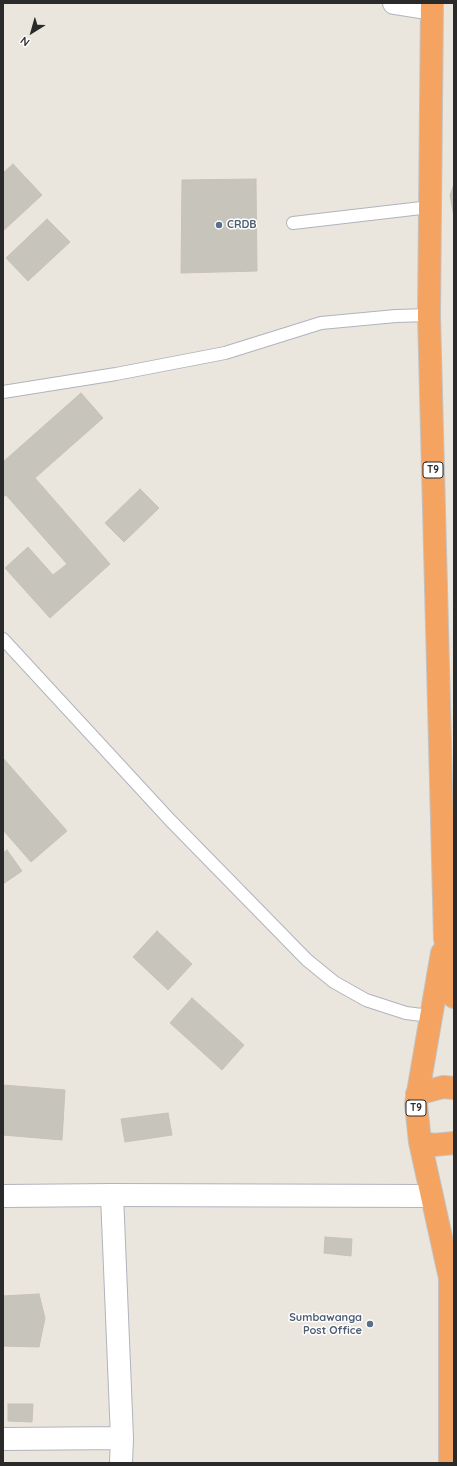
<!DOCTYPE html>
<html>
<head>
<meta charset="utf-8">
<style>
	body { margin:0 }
	#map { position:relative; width:457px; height:1466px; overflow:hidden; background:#ebe6dd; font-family:Quicksand,sans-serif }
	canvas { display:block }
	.frame { position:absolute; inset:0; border:4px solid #2a2a2a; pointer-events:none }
	.north { position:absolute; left:12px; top:12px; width:40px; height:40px; -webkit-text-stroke:3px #fff; paint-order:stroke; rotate:217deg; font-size:11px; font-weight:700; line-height:16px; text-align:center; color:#2a2a2a }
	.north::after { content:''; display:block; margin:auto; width:14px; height:18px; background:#2a2a2a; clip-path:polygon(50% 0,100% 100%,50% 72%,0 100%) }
</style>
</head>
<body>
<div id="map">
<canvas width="457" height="1466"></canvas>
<div class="frame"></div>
<div class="north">N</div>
</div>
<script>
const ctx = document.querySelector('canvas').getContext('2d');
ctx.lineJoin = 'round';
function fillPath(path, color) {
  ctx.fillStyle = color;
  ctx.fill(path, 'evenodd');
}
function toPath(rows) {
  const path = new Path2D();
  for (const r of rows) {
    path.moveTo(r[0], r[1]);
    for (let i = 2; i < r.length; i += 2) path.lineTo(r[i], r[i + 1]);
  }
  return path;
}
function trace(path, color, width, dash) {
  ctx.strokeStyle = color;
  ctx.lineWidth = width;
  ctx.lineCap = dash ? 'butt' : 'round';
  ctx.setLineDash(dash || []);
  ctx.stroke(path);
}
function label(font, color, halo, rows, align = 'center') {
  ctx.font = font + ' Quicksand,sans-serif';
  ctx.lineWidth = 3;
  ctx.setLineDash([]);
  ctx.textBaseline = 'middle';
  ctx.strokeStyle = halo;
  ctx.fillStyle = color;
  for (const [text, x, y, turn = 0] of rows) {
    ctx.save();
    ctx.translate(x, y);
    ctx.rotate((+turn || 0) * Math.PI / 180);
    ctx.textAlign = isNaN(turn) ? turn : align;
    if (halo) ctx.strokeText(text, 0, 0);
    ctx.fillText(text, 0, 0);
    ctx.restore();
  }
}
const building = toPath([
	[13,164,42,195,3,231,3,173,13,164],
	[256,179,257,271,181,273,182,180,256,179],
	[454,184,454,217,450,195,454,184],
	[47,219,70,242,28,281,6,258,47,219],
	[81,393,103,418,35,478,110,564,50,618,5,568,28,547,53,575,67,564,6,495,3,497,3,462,81,393],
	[140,489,159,508,124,542,105,523,140,489],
	[3,758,67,831,31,862,3,830,3,758],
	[7,850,22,871,3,884,3,853,7,850],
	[157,931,192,964,168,990,133,957,157,931],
	[192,998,244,1045,222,1070,170,1023,192,998],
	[3,1085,65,1090,62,1140,3,1135,3,1085],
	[168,1113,172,1135,125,1142,121,1119,168,1113],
	[325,1237,352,1239,351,1256,324,1253,325,1237],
	[39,1294,45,1318,39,1347,3,1346,3,1296,39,1294],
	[8,1404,33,1404,32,1422,8,1421,8,1404]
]);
const lane = toPath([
	[293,223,430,207],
	[3,392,116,374,225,353,321,323,396,316,429,315],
	[3,639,170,820,307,960,334,982,366,1000,406,1013,430,1016]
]);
const street = toPath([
	[394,3,432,9],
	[112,1195,122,1438,121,1463],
	[3,1439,122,1438]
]);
const secondary = toPath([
	[3,1196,112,1195,430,1196]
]);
const highway = toPath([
	[432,3,429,315,445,938,454,997],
	[442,953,416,1104,420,1142,450,1278],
	[417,1094,443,1087,454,1088],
	[420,1142,433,1145,454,1143],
	[450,1463,450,1278,452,1263]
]);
const markers = [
	[219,225,4,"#5c6f8a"],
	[370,1324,4,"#5c6f8a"]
];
const shields = [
	[433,470,20],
	[416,1108,20]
];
const shieldNames = [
	["T9",433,470],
	["T9",416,1108]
];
const serviceNames = [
	["CRDB",227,225],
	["Sumbawanga",362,1318,"right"],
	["Post Office",362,1331,"right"]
];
fillPath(building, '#c7c4bc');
trace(building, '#c7c1b7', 1);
trace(lane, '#b1b3bd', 14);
trace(street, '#b1b3bd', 24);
trace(secondary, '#b1b3bd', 24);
trace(highway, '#c3c3c3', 24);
trace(lane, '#fff', 12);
trace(street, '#fff', 22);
trace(secondary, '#fff', 22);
trace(highway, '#f4a360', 22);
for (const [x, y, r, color] of markers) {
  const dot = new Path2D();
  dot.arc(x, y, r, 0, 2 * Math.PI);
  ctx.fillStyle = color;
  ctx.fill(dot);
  trace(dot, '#fff', 1.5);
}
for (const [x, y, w] of shields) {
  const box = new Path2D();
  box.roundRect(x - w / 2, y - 8, w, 16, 3);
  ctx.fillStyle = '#fff';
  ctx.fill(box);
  trace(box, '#2a2a2a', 1);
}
label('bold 10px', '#2a2a2a', null, shieldNames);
label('bold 11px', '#4e5e75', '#fff', serviceNames, 'left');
</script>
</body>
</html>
